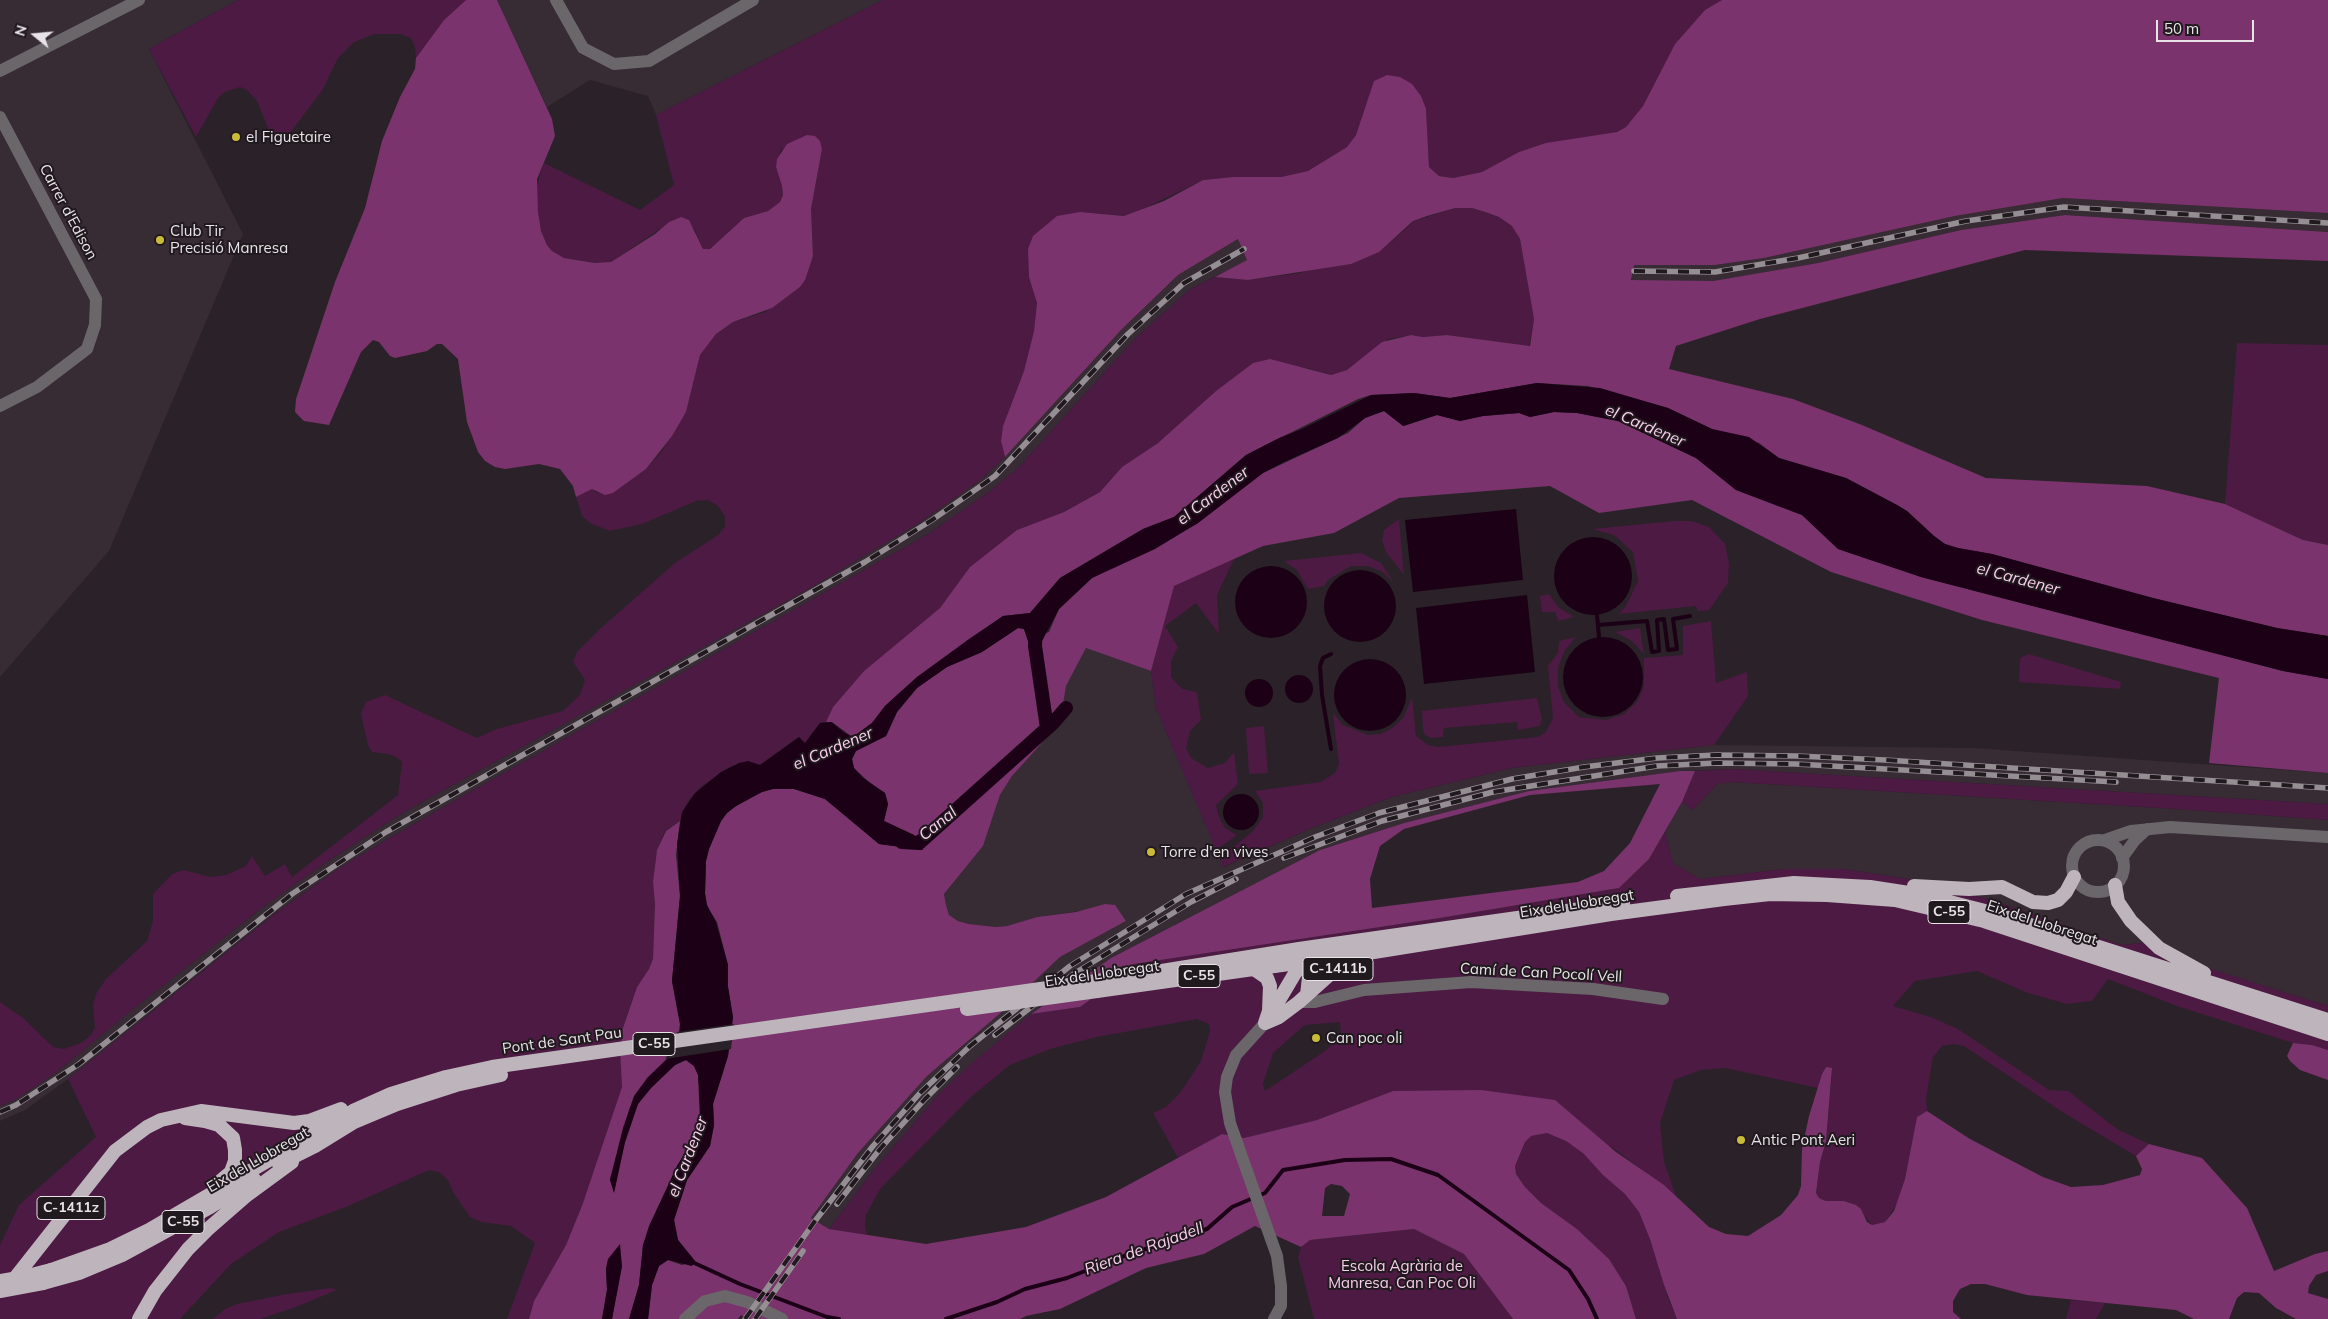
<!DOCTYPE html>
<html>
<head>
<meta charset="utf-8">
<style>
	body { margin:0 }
	#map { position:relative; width:2328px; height:1319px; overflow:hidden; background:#2a2228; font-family:Mulish,sans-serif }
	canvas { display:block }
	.north { position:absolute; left:10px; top:10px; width:50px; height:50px; -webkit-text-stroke:4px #20191e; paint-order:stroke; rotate:287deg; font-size:14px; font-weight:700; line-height:20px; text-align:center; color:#e8e3e7 }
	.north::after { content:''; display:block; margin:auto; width:18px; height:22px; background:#e8e3e7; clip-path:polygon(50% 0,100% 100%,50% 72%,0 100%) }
	.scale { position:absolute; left:2156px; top:20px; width:98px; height:22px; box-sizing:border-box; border:2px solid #e8e3e7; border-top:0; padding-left:6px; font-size:15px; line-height:18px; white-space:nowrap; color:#e8e3e7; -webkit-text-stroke:4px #20191e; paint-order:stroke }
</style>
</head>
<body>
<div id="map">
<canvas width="2328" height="1319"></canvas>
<div class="north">N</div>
<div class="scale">50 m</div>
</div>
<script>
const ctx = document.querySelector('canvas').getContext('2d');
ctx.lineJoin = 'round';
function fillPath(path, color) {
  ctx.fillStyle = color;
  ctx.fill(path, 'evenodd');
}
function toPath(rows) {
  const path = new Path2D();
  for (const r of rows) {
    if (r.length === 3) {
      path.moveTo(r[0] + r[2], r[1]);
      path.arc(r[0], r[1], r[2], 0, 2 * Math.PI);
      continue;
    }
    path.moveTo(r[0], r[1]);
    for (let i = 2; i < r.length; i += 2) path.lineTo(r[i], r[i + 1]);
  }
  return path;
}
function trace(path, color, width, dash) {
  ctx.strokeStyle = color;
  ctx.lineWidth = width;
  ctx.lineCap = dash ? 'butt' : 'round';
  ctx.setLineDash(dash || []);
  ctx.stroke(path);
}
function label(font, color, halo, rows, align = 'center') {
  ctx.font = font + ' Mulish,sans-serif';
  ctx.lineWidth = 4;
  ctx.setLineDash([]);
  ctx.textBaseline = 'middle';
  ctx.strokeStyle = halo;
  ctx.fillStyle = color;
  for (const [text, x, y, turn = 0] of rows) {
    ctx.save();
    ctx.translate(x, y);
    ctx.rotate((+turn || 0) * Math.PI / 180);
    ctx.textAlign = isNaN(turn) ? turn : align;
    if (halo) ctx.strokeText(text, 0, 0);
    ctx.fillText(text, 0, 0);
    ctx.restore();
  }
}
const built = toPath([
	[0,0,238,0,149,49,243,234,109,551,0,677],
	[497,0,883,0,656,115,648,96,590,80,547,107],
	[2063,198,2328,213,2328,232,2065,215,1961,230,1818,263,1713,281,1631,281,1633,265,1715,265,1764,258,1955,216],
	[1238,239,1248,260,1189,290,1135,339,1017,469,989,492,930,533,412,825,338,869,271,916,68,1079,25,1110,0,1121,0,1106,15,1100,57,1072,132,1010,263,907,331,859,404,812,812,587,919,523,979,481,1005,457,1121,330,1178,275],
	[1086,648,1151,671,1156,708,1224,867,1312,828,1392,797,1512,768,1714,745,1973,748,2328,773,2328,804,1733,769,1680,771,1529,791,1404,823,1320,850,1111,958,1042,1005,940,1093,873,1171,829,1229,811,1218,858,1153,927,1076,1004,1010,1060,957,1126,921,1086,910,1037,917,1007,926,996,927,969,924,958,921,949,915,946,905,944,894,983,846,1000,795,1012,776,1060,723,1066,686],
	[1733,782,2176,809,2328,820,2328,1006,2204,967,2159,941,2122,945,1988,899,1915,880,1844,869,1784,869,1700,879,1673,863,1665,832,1682,802,1693,810,1718,783]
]);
const green = toPath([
	[238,0,466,0,444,20,416,58,415,48,411,38,400,34,375,34,354,42,338,58,323,89,279,148,271,135,257,101,247,90,240,87,225,92,218,98,196,137,149,49],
	[883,0,1722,0,1705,10,1675,44,1643,106,1626,127,1617,132,1532,148,1519,152,1482,172,1453,178,1439,176,1429,167,1426,109,1370,95,1356,135,1347,147,1308,171,1281,177,1233,177,1203,180,1137,212,1124,216,1095,213,1033,290,1037,303,1034,331,1024,371,1003,426,1001,441,1005,457,979,481,919,523,812,587,404,812,331,859,263,907,132,1010,57,1072,15,1100,0,1106,0,1002,23,1018,53,1047,64,1049,81,1043,90,1036,95,1028,93,1004,97,992,106,979,147,941,153,921,153,894,172,874,184,870,210,877,226,875,246,866,252,856,265,876,285,864,292,877,398,795,402,762,398,758,389,754,372,752,368,745,362,719,361,713,366,702,385,695,477,738,497,729,563,711,580,695,585,680,573,662,577,652,601,628,675,563,718,535,725,527,725,516,718,506,708,500,696,501,642,524,610,531,590,523,582,516,576,497,592,489,598,493,613,493,646,469,662,451,686,412,700,355,716,334,733,322,765,312,800,287,813,256,811,209,822,149,820,141,781,150,776,167,782,186,783,195,780,202,768,211,744,218,710,249,703,249,694,228,675,219,611,262,604,264,564,258,552,251,547,245,541,231,538,212,537,189,540,173,544,163,640,210,674,185,656,115],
	[1455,208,1472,208,1499,217,1512,226,1520,239,1534,319,1529,346,1447,335,1423,337,1411,335,1388,339,1347,370,1331,375,1307,368,1253,363,1216,391,1158,443,1122,467,1100,492,1064,512,1017,530,970,567,940,608,864,671,833,707,826,722,820,723,805,743,799,737,760,765,730,767,702,786,688,801,680,821,665,831,657,850,653,882,655,904,653,959,649,969,637,987,623,1028,620,1051,622,1087,607,1136,592,1180,566,1245,534,1301,529,1319,507,1319,535,1243,511,1226,482,1222,470,1217,453,1192,448,1180,439,1172,429,1170,346,1207,279,1232,231,1264,180,1319,0,1319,0,1245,19,1205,96,1137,68,1079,272,916,338,869,412,825,930,533,989,492,1017,469,1135,339,1189,290,1215,277,1248,280,1300,273,1391,242,1414,221],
	[2237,343,2328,345,2328,545,2303,540,2225,504],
	[1399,519,1404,575,1386,552,1382,541,1384,530],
	[1675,521,1691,521,1709,527,1725,544,1729,564,1728,583,1709,610,1698,611,1696,606,1619,614,1626,606,1638,581,1633,552,1614,535,1592,529],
	[1361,553,1381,563,1394,583,1383,572,1368,566,1351,566,1328,580,1324,586,1308,589,1297,570,1284,561],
	[1234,559,1217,595,1219,634,1196,603,1165,626,1178,647,1171,661,1171,677,1182,689,1197,692,1201,720,1190,731,1186,748,1191,758,1208,768,1225,763,1234,752,1238,784,1216,805,1219,817,1225,828,1237,835,1216,850,1156,708,1151,671,1173,586],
	[1549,594,1558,607,1574,617,1558,621,1555,612,1542,612,1540,596],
	[1711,621,1716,683,1747,672,1748,696,1714,745,1512,768,1392,797,1312,828,1223,867,1220,858,1253,831,1263,817,1263,803,1255,791,1321,782,1335,773,1339,764,1333,713,1343,725,1368,735,1381,734,1394,727,1404,717,1412,697,1416,736,1428,745,1438,747,1538,737,1546,732,1553,718,1548,666,1558,653,1559,641,1576,637,1565,650,1558,668,1558,686,1564,702,1579,717,1606,720,1624,714,1637,702,1644,687,1644,658,1683,655,1683,626],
	[1640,628,1644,654,1632,641,1615,632],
	[2029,654,2121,682,2120,689,2019,682,2020,658],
	[1537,698,1542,719,1540,726,1518,730,1517,722,1444,728,1443,737,1431,738,1425,735,1423,729,1422,711],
	[1264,726,1268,773,1249,774,1246,728],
	[1733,769,2328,804,2328,820,2176,809,1733,782,1717,784,1693,810,1682,802,1695,771],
	[1665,832,1673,863,1700,879,1784,869,1844,869,1915,880,1988,899,2122,945,2159,941,2205,967,2328,1006,2328,1050,2312,1045,2293,1043,2177,1006,2108,979,2092,1001,2067,1004,2028,993,1977,971,1915,981,1893,1006,1931,1017,1958,1029,2049,1090,2068,1091,2117,1129,2149,1144,2136,1156,2064,1113,1964,1046,1953,1044,1942,1046,1933,1057,1926,1098,1927,1111,1917,1117,1907,1172,1897,1204,1885,1222,1872,1225,1856,1205,1844,1201,1826,1201,1819,1198,1816,1193,1820,1162,1826,1141,1832,1074,1825,1067,1818,1088,1725,1068,1701,1070,1674,1080,1660,1123,1664,1162,1676,1196,1612,1147,1393,1091,1317,1120,1244,1138,1222,1134,1178,1158,1153,1113,1166,1107,1180,1093,1201,1061,1210,1031,1209,1024,1197,1019,1097,1037,1050,1049,1010,1065,972,1096,880,1189,866,1215,865,1227,867,1235,829,1229,873,1171,940,1093,971,1064,1031,1014,1080,1007,1111,985,1134,964,1440,918,1619,888,1649,859],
	[1340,1022,1341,1036,1325,1051,1265,1091,1263,1083,1273,1053,1305,1025],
	[1547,1133,1566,1141,1584,1154,1625,1194,1639,1212,1651,1239,1667,1295,1677,1319,1636,1319,1626,1286,1609,1259,1577,1229,1541,1203,1525,1187,1516,1174,1515,1166,1518,1158,1525,1142,1531,1136],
	[1414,1229,1464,1254,1513,1319,1314,1319,1298,1257,1301,1247,1310,1240],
	[331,1288,337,1290,296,1307,260,1319,213,1319,225,1309,237,1304,287,1294],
	[2071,1300,2105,1303,2096,1319,2066,1319]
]);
const forest = toPath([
	[466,0,497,0,552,119,555,136,537,179,538,212,541,231,547,245,552,251,564,258,595,263,611,262,655,234,669,222,681,217,689,220,703,249,710,249,744,218,768,211,780,202,783,195,782,186,776,167,777,159,787,144,807,135,815,136,820,141,822,149,811,209,813,256,805,280,800,287,772,308,733,322,716,334,700,355,686,412,672,436,646,469,613,493,605,495,592,489,576,497,573,486,560,469,539,464,505,469,495,467,485,461,478,452,467,422,458,359,442,344,437,344,427,351,395,358,390,356,379,342,373,340,361,352,329,425,304,421,295,412,296,399,335,282,365,208,382,141,400,97,415,69,416,58,444,20],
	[1722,0,2328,0,2328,213,2063,198,1955,216,1764,258,1715,265,1634,265,1631,280,1713,281,1818,263,1961,230,2065,215,2328,232,2328,261,2025,250,1760,319,1676,346,1669,369,1793,399,1862,425,1986,478,2147,486,2225,504,2303,540,2328,545,2328,636,2277,628,2153,598,1992,554,1958,548,1945,544,1934,536,1907,511,1897,505,1846,478,1779,458,1759,443,1712,429,1668,408,1588,386,1537,383,1450,398,1414,393,1371,395,1358,399,1246,455,1174,517,1143,529,1060,578,1030,613,1003,616,917,677,885,706,872,723,857,734,851,736,832,722,826,722,833,707,864,671,940,608,970,567,1017,530,1064,512,1100,492,1122,467,1158,443,1216,391,1253,363,1270,359,1331,375,1347,370,1382,342,1411,335,1423,337,1447,335,1530,346,1534,319,1520,239,1512,226,1499,217,1485,212,1472,208,1455,208,1427,216,1413,221,1379,252,1351,264,1248,280,1215,277,1247,260,1238,239,1178,275,1121,330,1005,457,1001,441,1003,426,1024,371,1034,331,1037,303,1029,277,1028,249,1033,236,1057,216,1080,212,1124,216,1164,201,1203,180,1233,177,1281,177,1308,171,1347,147,1356,135,1374,81,1387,75,1400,77,1412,84,1421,96,1426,109,1429,167,1439,176,1453,178,1482,172,1519,152,1546,143,1617,132,1626,127,1643,106,1675,44,1705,10],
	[1384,411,1404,426,1437,415,1460,421,1483,416,1519,413,1530,417,1554,412,1577,413,1618,421,1696,458,1736,490,1802,515,1838,549,1921,577,2283,671,2328,679,2328,773,2209,763,2219,678,1982,620,1831,572,1692,500,1599,513,1550,486,1399,498,1334,533,1263,546,1174,586,1151,671,1086,648,1066,686,1060,723,1012,776,1000,795,983,846,944,894,946,905,949,915,958,921,969,924,996,927,1007,926,1037,917,1076,912,1105,904,1115,905,1126,921,1060,957,1004,1010,927,1076,858,1153,811,1218,829,1229,926,1244,1026,1227,1106,1197,1222,1134,1244,1138,1317,1120,1393,1091,1481,1090,1555,1100,1616,1152,1664,1185,1709,1227,1726,1234,1748,1236,1781,1215,1798,1195,1801,1186,1802,1149,1809,1116,1822,1074,1826,1067,1832,1068,1826,1141,1820,1162,1816,1193,1819,1198,1826,1201,1844,1201,1856,1205,1861,1209,1867,1222,1872,1225,1885,1222,1894,1211,1905,1179,1917,1117,1927,1111,1970,1139,2043,1177,2071,1187,2103,1185,2140,1175,2142,1169,2136,1156,2149,1144,2202,1158,2247,1208,2274,1271,2315,1254,2328,1251,2328,1271,2316,1275,2309,1286,2308,1293,2328,1299,2328,1319,2296,1319,2276,1308,2259,1293,2244,1292,2237,1298,2229,1319,2194,1319,2176,1310,2027,1295,1985,1284,1971,1284,1960,1289,1953,1301,1953,1312,1961,1319,1677,1319,1664,1285,1650,1239,1639,1212,1625,1194,1603,1175,1584,1154,1566,1141,1547,1133,1531,1136,1525,1142,1515,1166,1516,1174,1525,1187,1541,1203,1577,1229,1609,1259,1626,1286,1636,1319,1513,1319,1464,1254,1414,1229,1310,1240,1301,1247,1255,1226,1204,1254,1146,1268,1060,1309,1026,1316,1020,1319,746,1319,741,1315,738,1319,648,1319,652,1285,659,1266,668,1260,682,1265,695,1261,678,1240,674,1220,687,1180,710,1146,714,1125,713,1104,728,1056,733,1017,728,987,728,965,717,922,706,905,705,893,706,861,709,849,721,821,727,813,736,806,762,792,773,789,794,789,825,799,879,844,923,850,914,835,884,821,888,804,885,793,873,786,854,768,852,759,856,751,886,736,897,712,917,688,947,667,982,652,1018,628,1024,629,1028,641,1049,632,1059,609,1092,578,1198,523,1263,473,1348,433,1365,418],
	[1331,1184,1342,1186,1350,1194,1344,1216,1322,1216,1325,1188],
	[1680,771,1695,771,1682,802,1649,859,1619,888,1440,918,1134,964,1111,985,1080,1007,1031,1014,1111,958,1320,850,1404,823,1529,791],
	[1660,784,1630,843,1604,871,1578,882,1372,908,1370,879,1380,846,1404,829,1530,795],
	[680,821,676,855,680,896,672,981,680,1024,679,1037,671,1055,630,1107,610,1179,614,1192,625,1142,638,1104,651,1088,675,1065,686,1060,694,1066,698,1075,700,1096,700,1118,688,1148,677,1166,643,1245,639,1285,629,1319,612,1319,622,1266,606,1268,607,1290,602,1319,529,1319,534,1301,566,1245,583,1203,619,1096,622,1087,620,1051,623,1028,637,987,649,969,653,959,655,904,653,882,657,850,666,831],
	[2293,1043,2312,1045,2328,1050,2328,1080,2300,1070,2290,1061,2287,1056]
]);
const water = toPath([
	[1537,383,1600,388,1668,408,1712,429,1749,437,1779,458,1846,478,1897,505,1907,511,1934,536,1945,544,1958,548,1992,554,2153,598,2277,628,2328,636,2328,679,2283,671,1921,577,1838,549,1802,515,1736,490,1696,458,1618,421,1577,413,1554,412,1530,417,1519,413,1483,416,1460,421,1437,415,1403,426,1384,411,1365,418,1338,438,1284,462,1263,473,1198,523,1155,549,1092,578,1059,609,1042,641,1033,644,1028,641,1024,629,1018,628,982,652,947,667,917,688,897,712,886,736,856,751,852,759,854,768,862,777,885,793,888,804,884,821,914,835,923,850,879,844,825,799,794,789,773,789,762,792,736,806,727,813,721,821,709,849,706,861,705,893,707,905,716,922,728,965,728,987,733,1017,728,1056,713,1104,714,1125,710,1146,687,1180,674,1220,678,1240,695,1261,692,1266,668,1260,659,1266,652,1285,648,1319,629,1319,639,1285,643,1245,649,1226,677,1166,688,1148,700,1118,698,1075,694,1066,686,1060,675,1065,651,1088,638,1104,625,1142,614,1193,610,1180,623,1128,634,1096,648,1077,671,1055,679,1037,680,1024,672,981,680,896,677,844,682,812,695,793,721,772,739,763,748,761,760,765,799,737,805,743,820,723,831,722,845,733,851,736,857,734,872,723,885,706,917,677,969,639,1003,616,1030,613,1060,578,1143,529,1174,517,1246,455,1279,438,1302,429,1371,395,1414,393,1450,398],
	[1516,509,1523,580,1413,592,1405,520],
	[1593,576,39],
	[1271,602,36],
	[1360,606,36],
	[1527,595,1535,672,1424,684,1416,608],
	[1603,677,40],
	[1370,695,36],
	[1299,689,14],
	[1259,693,14],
	[1241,812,18],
	[620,1244,622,1266,612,1319,602,1319,607,1290,606,1268,608,1259]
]);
const pier = toPath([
	[734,1024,731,1049,665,1059,674,1046,677,1032]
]);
const stream = toPath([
	[1597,615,1599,637],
	[1598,625,1647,621,1652,652,1659,651,1657,620,1664,619,1668,650,1677,649,1673,619,1690,616],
	[1331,749,1322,695,1320,666,1323,658,1331,654],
	[690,1261,740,1284,827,1317,839,1319],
	[946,1319,997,1302,1025,1289,1067,1278,1124,1256,1207,1229,1232,1207,1265,1193,1283,1170,1345,1160,1391,1159,1438,1175,1569,1270,1588,1299,1597,1319]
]);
const canal = toPath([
	[1036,627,1035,646,1047,728],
	[902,842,919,843,1053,723,1066,708]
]);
const minor = toPath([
	[556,0,583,48,614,64,649,61,753,0],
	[0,71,139,0],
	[0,117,96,299,95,325,87,349,37,387,0,406],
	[2098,866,26],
	[2105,840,2131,831,2170,827,2328,837],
	[2122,858,2135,840,2147,829],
	[1299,1002,1315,1002,1364,990,1471,982,1593,989,1663,999]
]);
const tertiary = toPath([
	[1265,1023,1236,1055,1227,1077,1225,1092,1230,1123,1277,1256,1281,1286,1281,1306,1274,1319],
	[685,1319,705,1301,725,1296,747,1302,782,1319]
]);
const trunk = toPath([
	[2115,885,2118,902,2131,921,2159,948,2204,973],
	[1914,886,1969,889,2002,887,2033,902,2048,903,2058,900,2066,892,2074,877],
	[1677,896,1794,883,1870,887,1922,895,1989,912,2328,1020],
	[1295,958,1307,967,1309,977,1307,995],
	[1254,969,1267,978,1270,986,1269,1011],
	[1118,978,1299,949,1623,903],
	[1097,991,1374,952,1611,914,1724,899,1770,894,1827,895,1895,900,1984,921,2328,1034],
	[1265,1023,1269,1011,1278,1002,1304,958],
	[1265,1023,1279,1017,1299,1002,1329,975,1349,964,1366,960],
	[185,1118,205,1121,219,1125,233,1138,235,1150,235,1161,231,1172,218,1183],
	[279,1164,315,1146,354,1122,397,1104,456,1085,501,1075],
	[51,1270,110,1249,149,1230,353,1111,391,1094,446,1077,492,1067,977,998],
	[11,1283,115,1151,147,1127,161,1120,201,1111,294,1123,309,1121,341,1109],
	[43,1283,79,1273,122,1255,210,1207,254,1179],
	[139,1319,155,1291,188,1249,208,1229,247,1195,292,1162]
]);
const rail = toPath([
	[1634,271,1715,272,1798,258,1966,221,2064,207,2328,223],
	[1284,858,1382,821,1493,792,1657,766,1717,763,1796,764,2116,782],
	[995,1035,1075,973,1191,902,1236,879],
	[0,1112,16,1105,79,1064,292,894,386,832,865,562,932,520,995,476,1128,334,1184,283,1244,249],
	[837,1204,880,1149,925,1099,957,1067],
	[745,1319,815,1221,873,1146,920,1093,970,1046,1070,966,1186,894,1315,837,1379,813,1512,779,1584,767,1657,758,1716,755,1797,756,1885,760,2328,788],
	[755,1319,803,1251]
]);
const trunkBridge = toPath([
	[977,998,1118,978],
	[967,1009,1097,991],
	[0,1281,24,1277,51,1270],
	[0,1291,43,1283]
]);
const markers = [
	[236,137,5,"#caba3a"],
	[160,240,5,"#caba3a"],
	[1151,852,5,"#caba3a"],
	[1316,1038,5,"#caba3a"],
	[1741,1140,5,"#caba3a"]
];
const shields = [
	[1949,912,42],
	[1338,969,70],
	[1199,976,42],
	[654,1044,42],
	[71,1208,68],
	[183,1222,42]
];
const shieldNames = [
	["C-55",1949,912],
	["C-1411b",1338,969],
	["C-55",1199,976],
	["C-55",654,1044],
	["C-1411z",71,1208],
	["C-55",183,1222]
];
const poiNames = [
	["el Figuetaire",246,137],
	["Club Tir",170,231],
	["Precisió Manresa",170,248],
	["Torre d'en vives",1161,852],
	["Can poc oli",1326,1038],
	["Antic Pont Aeri",1751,1140]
];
const streetNames = [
	["Carrer d'Edison",68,212,62],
	["Eix del Llobregat",1577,904,-9],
	["Eix del Llobregat",2042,923,18],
	["Camí de Can Pocolí Vell",1541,973,3],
	["Eix del Llobregat",1102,974,-8],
	["Pont de Sant Pau",562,1041,-8],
	["Eix del Llobregat",258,1160,-30]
];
const parkNames = [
	["Escola Agrària de",1402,1266],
	["Manresa, Can Poc Oli",1402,1283]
];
const waterNames = [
	["el Cardener",1645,426,23],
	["el Cardener",1213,496,-37],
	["el Cardener",2018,579,15],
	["el Cardener",833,749,-23],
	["Canal",938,824,-39],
	["el Cardener",688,1157,-69],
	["Riera de Rajadell",1144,1249,-20]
];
fillPath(built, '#372b34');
fillPath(green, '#4c1a43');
fillPath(forest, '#7a336c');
fillPath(water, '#1b0016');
fillPath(pier, '#2a2228');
trace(stream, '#1b0016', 4);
trace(canal, '#1b0016', 14);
trace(minor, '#6a6669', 12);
trace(tertiary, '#6a6669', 12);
trace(trunk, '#beb5bc', 14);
trace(rail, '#958f94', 5.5);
trace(rail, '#20191e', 4, [11]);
trace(trunkBridge, '#beb5bc', 14);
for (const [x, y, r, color] of markers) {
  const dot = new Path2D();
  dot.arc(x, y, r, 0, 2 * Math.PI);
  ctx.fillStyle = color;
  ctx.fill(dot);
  trace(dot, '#20191e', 2);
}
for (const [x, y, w] of shields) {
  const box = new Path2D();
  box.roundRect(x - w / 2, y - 11.5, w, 23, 4);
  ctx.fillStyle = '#20191e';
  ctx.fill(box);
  trace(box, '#e8e3e7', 1);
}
label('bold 14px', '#e8e3e7', null, shieldNames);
label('15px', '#e8e3e7', '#20191e', poiNames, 'left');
label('15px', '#e8e3e7', '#20191e', streetNames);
label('15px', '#f6cdeb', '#20191e', parkNames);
label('italic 16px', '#fad0ee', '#20191e', waterNames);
</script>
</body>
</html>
